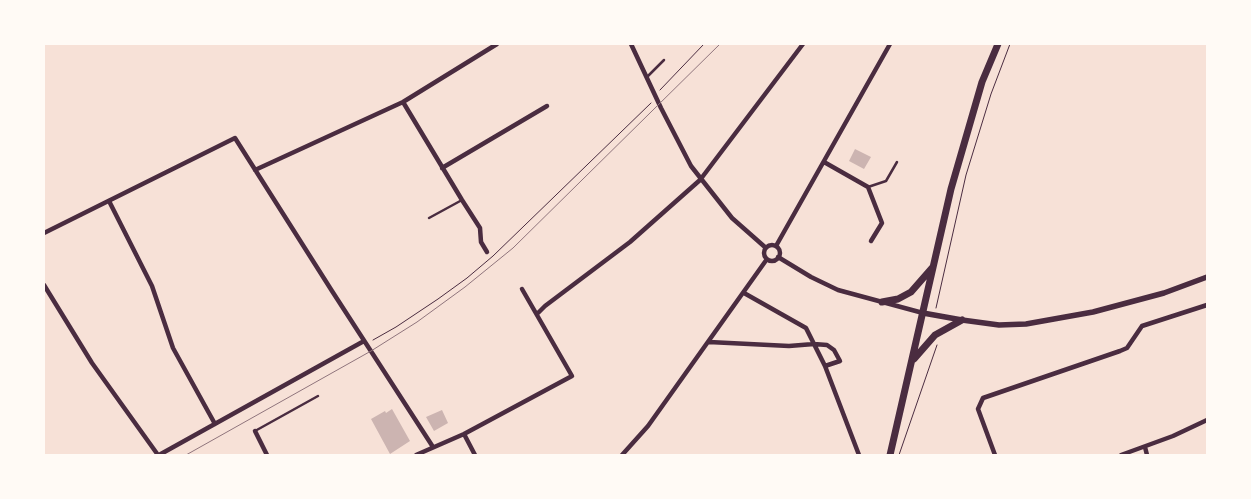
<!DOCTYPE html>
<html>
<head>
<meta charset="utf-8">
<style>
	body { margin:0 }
	#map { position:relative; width:1251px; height:499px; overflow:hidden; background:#f7e1d7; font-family:Georgia,serif }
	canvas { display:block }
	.frame { position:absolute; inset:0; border:45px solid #fffaf5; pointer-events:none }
</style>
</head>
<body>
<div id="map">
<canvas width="1251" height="499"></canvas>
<div class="frame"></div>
</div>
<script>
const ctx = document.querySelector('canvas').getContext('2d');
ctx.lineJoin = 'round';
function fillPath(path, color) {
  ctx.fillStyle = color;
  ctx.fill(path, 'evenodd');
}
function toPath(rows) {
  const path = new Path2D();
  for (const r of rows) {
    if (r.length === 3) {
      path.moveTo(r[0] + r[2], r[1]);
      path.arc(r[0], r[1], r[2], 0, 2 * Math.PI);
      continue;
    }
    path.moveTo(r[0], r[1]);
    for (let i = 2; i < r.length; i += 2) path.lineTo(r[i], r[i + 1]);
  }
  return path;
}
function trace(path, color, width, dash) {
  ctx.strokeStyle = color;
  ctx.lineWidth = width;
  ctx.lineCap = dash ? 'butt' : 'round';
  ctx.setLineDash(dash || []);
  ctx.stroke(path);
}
const building = toPath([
	[855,149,871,157,864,169,849,161],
	[392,409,410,441,390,454,371,419,385,411,386,413],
	[442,410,448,423,434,431,426,417]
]);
const path = toPath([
	[660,90,704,44],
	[936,308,966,175,991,94,1010,44],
	[373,340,396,327,438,299,467,278,493,256,651,103],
	[899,455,937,345]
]);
const service = toPath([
	[647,77,664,60],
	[868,187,886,181,897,162],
	[429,218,462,200],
	[255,431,318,396]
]);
const minor = toPath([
	[631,44,661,108,691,166,732,218,766,248],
	[403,102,462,200,480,228,481,242,487,252],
	[824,162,868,187,882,223,871,241],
	[442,168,547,106],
	[255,170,403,102,497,44],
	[109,201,152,286,173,348,215,424],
	[44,233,235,138,332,291,433,447],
	[772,253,8],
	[776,246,890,44],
	[778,257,811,277,838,290,923,313],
	[44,285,92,363,158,455],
	[744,293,806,328,825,366,859,455],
	[537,314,545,306,630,242,700,180,803,44],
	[709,342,789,346,814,344,827,345,834,350,840,361,825,366],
	[255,431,267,455],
	[464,434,475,455],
	[1145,447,1147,455],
	[159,455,364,341],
	[416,455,464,434,572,376,522,289],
	[622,455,648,426,767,259],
	[995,455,978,409,983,398,1120,351,1127,348,1142,326,1207,305],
	[1121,455,1173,436,1207,420]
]);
const tertiary = toPath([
	[923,313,962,320,999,325,1026,324,1093,312,1164,293,1207,277]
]);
const primary = toPath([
	[882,302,898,299,911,292,932,268],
	[914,359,935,335,962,320],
	[890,455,951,189,982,82,998,44]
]);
const tram = toPath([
	[186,455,371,351,417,322,465,287,513,248,720,44]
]);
fillPath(building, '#ccb4b1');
trace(path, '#4a2c40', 1);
trace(service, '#4a2c40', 2.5);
trace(minor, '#4a2c40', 4.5);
trace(tertiary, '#4a2c40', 5.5);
trace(primary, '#4a2c40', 7);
trace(tram, '#8f747c', 1);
</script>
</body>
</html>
